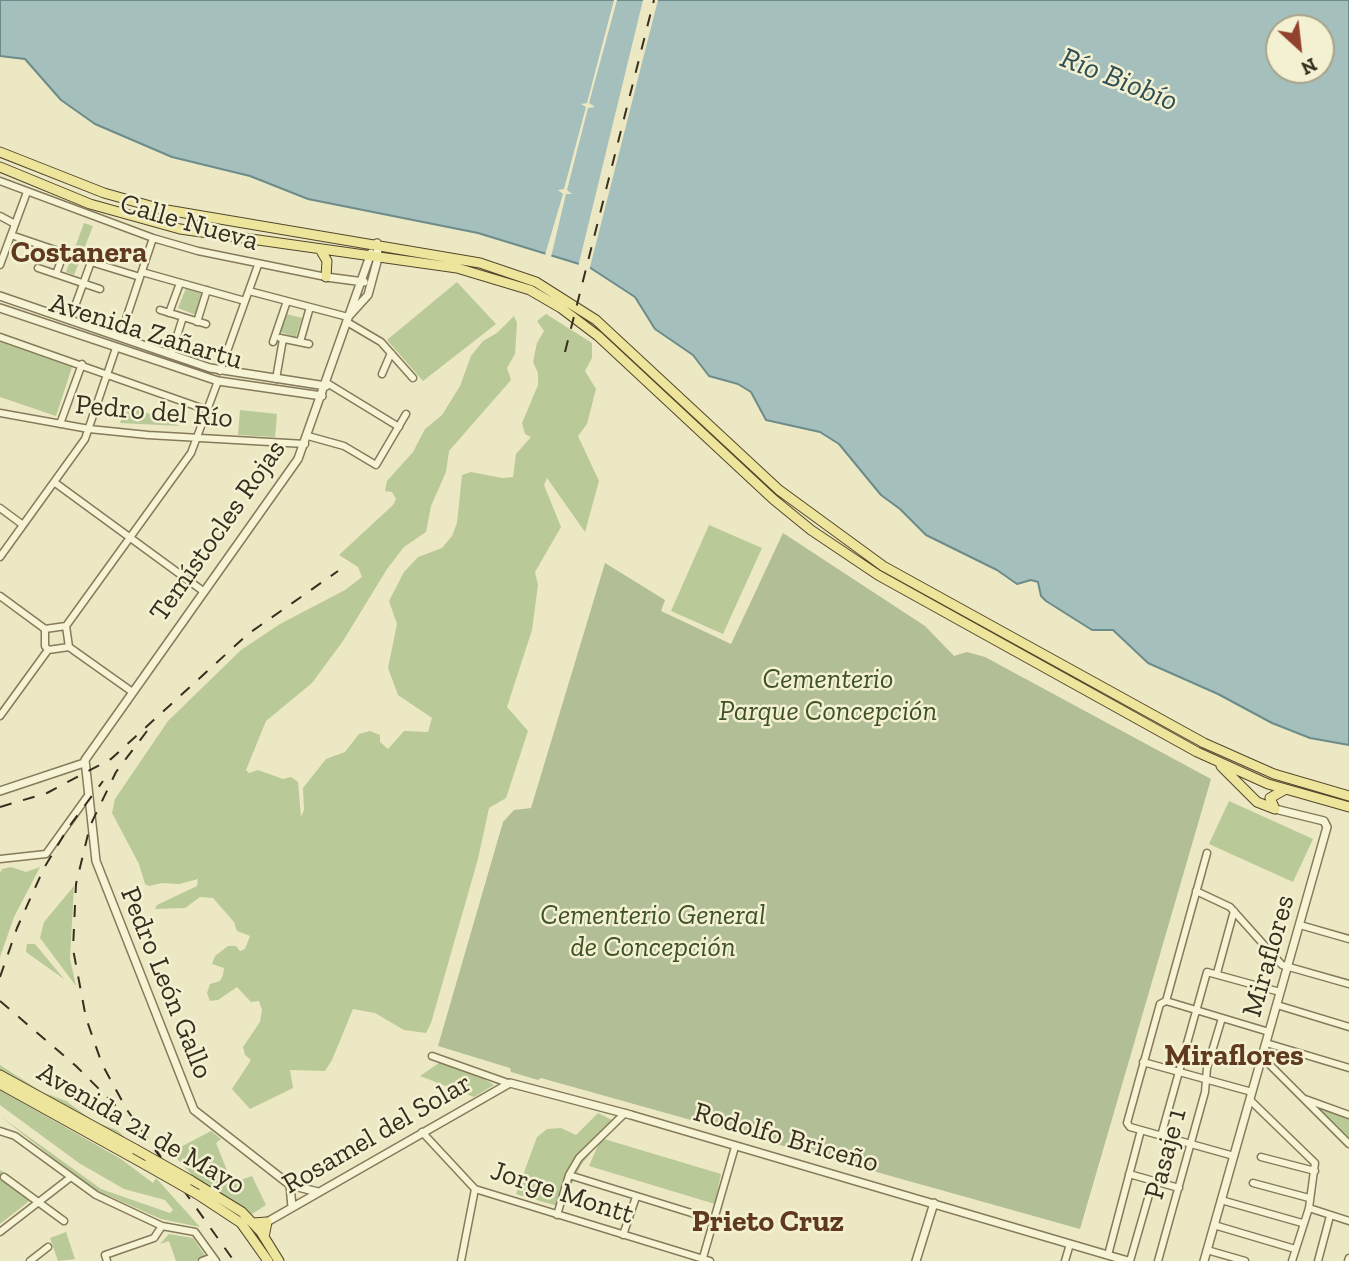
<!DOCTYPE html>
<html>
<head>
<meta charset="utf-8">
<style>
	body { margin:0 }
	#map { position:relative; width:1349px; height:1261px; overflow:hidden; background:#ece8c3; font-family:"Zilla Slab",serif }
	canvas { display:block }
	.north { position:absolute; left:1265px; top:14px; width:70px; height:70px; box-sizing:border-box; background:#f4f1d2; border:2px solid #a8a38a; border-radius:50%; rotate:153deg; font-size:19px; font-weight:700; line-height:28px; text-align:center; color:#362e1e }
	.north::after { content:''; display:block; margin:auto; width:24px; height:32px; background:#91412d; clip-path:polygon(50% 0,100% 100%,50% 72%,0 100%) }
</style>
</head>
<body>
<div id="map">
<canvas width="1349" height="1261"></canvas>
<div class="north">N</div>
</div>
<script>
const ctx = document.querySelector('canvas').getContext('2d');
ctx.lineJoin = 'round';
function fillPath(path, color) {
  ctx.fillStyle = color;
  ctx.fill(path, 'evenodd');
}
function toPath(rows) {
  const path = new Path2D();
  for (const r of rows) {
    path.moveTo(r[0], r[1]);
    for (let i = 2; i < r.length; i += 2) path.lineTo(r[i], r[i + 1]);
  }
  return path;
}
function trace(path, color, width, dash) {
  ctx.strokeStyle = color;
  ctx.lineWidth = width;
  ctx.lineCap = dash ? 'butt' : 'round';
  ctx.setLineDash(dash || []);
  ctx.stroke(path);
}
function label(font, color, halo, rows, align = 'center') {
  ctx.font = font + ' "Zilla Slab",serif';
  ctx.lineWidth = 5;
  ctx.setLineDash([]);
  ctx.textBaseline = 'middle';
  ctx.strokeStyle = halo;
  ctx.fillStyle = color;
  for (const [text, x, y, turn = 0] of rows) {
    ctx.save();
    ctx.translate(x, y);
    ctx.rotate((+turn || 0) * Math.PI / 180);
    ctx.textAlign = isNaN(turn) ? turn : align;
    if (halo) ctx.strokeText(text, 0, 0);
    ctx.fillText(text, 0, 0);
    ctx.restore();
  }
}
const green = toPath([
	[84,223,93,226,74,275,66,272],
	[457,282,496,324,423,381,387,340],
	[186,288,204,294,196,315,178,308],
	[286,314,302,318,296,337,280,332],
	[546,314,592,343,592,358,585,371,596,389,587,424,578,436,599,481,585,532,547,478,544,485,561,527,535,572,538,585,532,630,507,707,528,731,506,798,489,808,478,859,431,1023,426,1033,404,1030,375,1013,353,1009,332,1060,325,1071,290,1070,293,1088,250,1109,232,1089,251,1060,245,1055,243,1047,260,1022,262,1010,259,1001,251,1002,237,987,218,1000,210,1001,207,993,210,984,220,981,223,975,224,968,212,964,215,956,228,946,236,946,240,951,245,949,250,936,237,931,234,922,213,898,200,897,185,908,155,909,157,905,197,886,198,879,179,884,162,883,149,886,145,884,139,864,112,813,115,799,168,721,241,650,280,624,345,590,362,577,358,567,339,555,393,505,396,499,392,492,385,491,387,481,413,452,425,429,442,415,460,386,471,356,483,341,497,333,514,316,517,323,515,354,507,368,511,380,449,451,446,472,431,506,426,532,404,547,387,569,343,641,312,683,266,721,246,770,249,773,258,770,283,779,291,777,298,782,301,817,304,810,303,788,326,759,345,752,359,734,370,731,380,735,380,742,388,749,404,731,428,732,432,718,398,695,388,668,397,624,389,601,404,572,418,557,442,548,452,536,457,523,462,475,471,472,502,478,513,477,516,454,531,437,525,434,522,423,538,385,538,373,533,362,537,343,544,331,537,321],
	[0,340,73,364,56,416,0,397],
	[127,405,180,426,120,423],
	[240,410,277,414,275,437,238,435],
	[709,525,762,548,723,634,671,611],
	[1229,801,1313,839,1293,882,1209,844],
	[11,867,26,872,40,867,14,917,0,957,0,873,2,869],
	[74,886,70,959,76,986,40,938,44,922],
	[27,944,35,944,64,979,26,952],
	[442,1061,473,1072,494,1085,474,1097,420,1076],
	[0,1065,42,1092,66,1101,95,1122,117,1130,131,1143,0,1072],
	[0,1090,121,1159,153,1183,156,1178,200,1227,161,1219,107,1195,101,1196,0,1116,101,1189,170,1213,173,1210,165,1200,124,1189,79,1163,0,1105],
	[1316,1107,1349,1119,1349,1139],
	[598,1113,620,1124,604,1139,721,1174,715,1204,589,1166,599,1143,581,1165,561,1207,516,1194,537,1137,547,1129,561,1128,576,1135],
	[211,1131,221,1139,216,1143,232,1183,252,1176,266,1205,252,1214,192,1175,171,1152],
	[0,1170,5,1173,3,1176,33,1198,0,1224],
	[66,1232,75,1259,58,1261,50,1238],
	[169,1234,193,1238,206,1257,195,1261,176,1261,169,1241,160,1244]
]);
const cemetery = toPath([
	[783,533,925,626,954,656,967,652,985,657,1211,779,1080,1229,541,1078,538,1080,511,1072,510,1068,438,1046,503,822,514,810,531,808,605,563,665,600,661,611,731,644]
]);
const water = toPath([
	[0,0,1349,0,1349,745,1310,738,1272,723,1218,694,1148,663,1113,630,1092,630,1046,601,1041,596,1038,582,1031,580,1017,584,997,570,926,535,900,509,881,495,839,444,820,432,766,420,751,392,738,384,709,376,693,355,655,329,635,297,589,267,478,233,308,199,250,176,172,157,95,124,61,100,25,59,0,56,0,0],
	[1279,28,1321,28,1321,70,1279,70,1279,28]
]);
const pier = toPath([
	[614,0,617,0,589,103,595,107,588,108,567,190,572,194,566,194,551,257,545,255,563,194,558,190,564,189,586,107,581,104,587,103],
	[643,0,658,0,589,271,578,267]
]);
const minor = toPath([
	[0,181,153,238,198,251,326,277],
	[0,216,15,224],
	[11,235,64,253,56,274],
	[0,265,27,192],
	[38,268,100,289],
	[142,272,245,301],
	[249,291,348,317],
	[160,310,206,324],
	[169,313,180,283],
	[70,320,91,262,140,277],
	[197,322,207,290],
	[347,322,381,342,413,378],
	[0,337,207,410],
	[120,337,153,238],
	[280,338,309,344],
	[273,342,287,301],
	[300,342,310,307],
	[171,355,183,317],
	[220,371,258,265],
	[382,374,391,353],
	[276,379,283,339],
	[327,383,399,427],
	[0,413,89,429,148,435,305,444],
	[60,424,82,364],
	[308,436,344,446,376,465,406,414],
	[54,482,203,591],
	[0,508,23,525],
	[0,557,85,439,116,348],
	[0,596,45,629],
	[66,626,191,453,218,381],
	[66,626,69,647],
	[45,629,45,646,48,650],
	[45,629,66,626],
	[69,647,131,691],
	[48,650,69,647],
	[0,716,48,650],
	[1207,853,1166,1001,1160,1004,1127,1123,1130,1127,1234,1156],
	[0,859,46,854,87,797],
	[1196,891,1230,907,1282,965,1349,984],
	[1300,925,1349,939],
	[1217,973,1234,911],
	[1166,1001,1269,1032],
	[1277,1005,1349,1027],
	[1266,1043,1349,1068],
	[432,1056,508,1083],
	[1262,1057,1349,1144],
	[1143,1062,1252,1092],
	[1305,1099,1349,1115],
	[1250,1100,1315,1163,1309,1208,1349,1221],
	[0,1131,15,1136,96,1195,162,1226,195,1232,216,1261],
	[422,1132,475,1189,710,1261],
	[1161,1136,1207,972,1280,992],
	[1261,1157,1315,1171],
	[1129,1174,1179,1188],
	[569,1175,714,1220],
	[4,1177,64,1221],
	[1253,1183,1309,1198],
	[1221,1200,1302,1223],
	[557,1215,569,1175,579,1158,625,1113],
	[1214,1225,1295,1249],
	[0,1232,71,1177],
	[623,1235,636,1197],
	[1207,1250,1245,1261],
	[1108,1255,1141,1130],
	[30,1261,48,1247],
	[107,1261,105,1255,154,1238,162,1226],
	[202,1261,213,1257],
	[461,1261,475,1189],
	[702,1261,735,1147],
	[1065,1261,1070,1244],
	[1130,1261,1153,1181],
	[1158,1261,1205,1092,1207,1068,1222,1018],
	[1292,1261,1309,1208],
	[1318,1261,1330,1216],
	[1348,1261,1349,1258]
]);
const tertiary = toPath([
	[326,277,364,282],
	[0,296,210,368,326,386],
	[0,308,218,381,322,396],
	[349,316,368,295,378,258,377,243],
	[0,791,84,763],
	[290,1185,292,1207],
	[318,1192,290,1185,194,1110,96,861,85,760,298,459,371,253],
	[267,1222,510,1083,631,1115,1128,1261],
	[916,1261,934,1203],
	[1204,1261,1327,827,1324,821,1275,809]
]);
const primary = toPath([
	[0,152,104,193,161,209,480,263,536,282,596,320,779,490,883,566,1204,743,1274,774,1349,796],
	[0,167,90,204,180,229,457,268,530,290,561,308,598,336,773,499,811,530,878,575,1197,752,1268,784,1349,807],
	[320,249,327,261,326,277],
	[1221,766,1257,802,1275,809],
	[1275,809,1270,798,1284,790],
	[0,1075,135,1149],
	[0,1084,146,1165],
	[190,1180,242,1212,261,1232,279,1261],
	[197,1194,241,1223,268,1261],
	[253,1223,267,1222,264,1237]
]);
const rail = toPath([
	[565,352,654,0],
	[147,731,116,772,90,826,76,884,73,949,86,1018,102,1064,127,1110,161,1157],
	[0,807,47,793,111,759,248,634,338,571],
	[0,977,17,928,44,868,68,828,103,781],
	[0,1001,76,1066,118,1108],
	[155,1150,234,1261]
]);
const primaryBridge = toPath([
	[135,1149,190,1180],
	[146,1165,197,1194]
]);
const streetNames = [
	["Calle Nueva",189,223,16],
	["Avenida Zañartu",146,332,17],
	["Pedro del Río",154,412,5],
	["Temístocles Rojas",218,531,-55],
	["Miraflores",1269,956,-74],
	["Pedro León Gallo",166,983,68],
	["Avenida 21 de Mayo",141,1129,30],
	["Rosamel del Solar",377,1134,-30],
	["Rodolfo Briceño",786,1138,16],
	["Pasaje 1",1166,1154,-75],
	["Jorge Montt",562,1193,18]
];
const parkNames = [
	["Cementerio",828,680],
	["Parque Concepción",828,712],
	["Cementerio General",653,916],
	["de Concepción",653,948]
];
const waterNames = [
	["Río Biobío",1119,80,22]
];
const neighbourhoodNames = [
	["Costanera",79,253],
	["Miraflores",1234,1056],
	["Prieto Cruz",768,1222]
];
fillPath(green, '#b9c997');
fillPath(cemetery, '#b1be96');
fillPath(water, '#a5bfbc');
trace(water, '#6c8c8b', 2);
fillPath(pier, '#ece8c3');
trace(minor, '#857a5a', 9);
trace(tertiary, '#857a5a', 10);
trace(primary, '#53472e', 11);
trace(minor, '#f7f4d5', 6);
trace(tertiary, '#f7f4d5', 7);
trace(primary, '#eee59c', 9);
trace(rail, '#362e1e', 2, [12, 12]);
trace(primaryBridge, '#53472e', 11, []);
trace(primaryBridge, '#eee59c', 9);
label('28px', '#362e1e', '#f4f1d2', streetNames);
label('italic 28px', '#3d5125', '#f4f1d2', parkNames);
label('italic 30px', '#2e4f55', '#f4f1d2', waterNames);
label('bold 30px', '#603a1f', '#f4f1d2', neighbourhoodNames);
</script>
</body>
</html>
